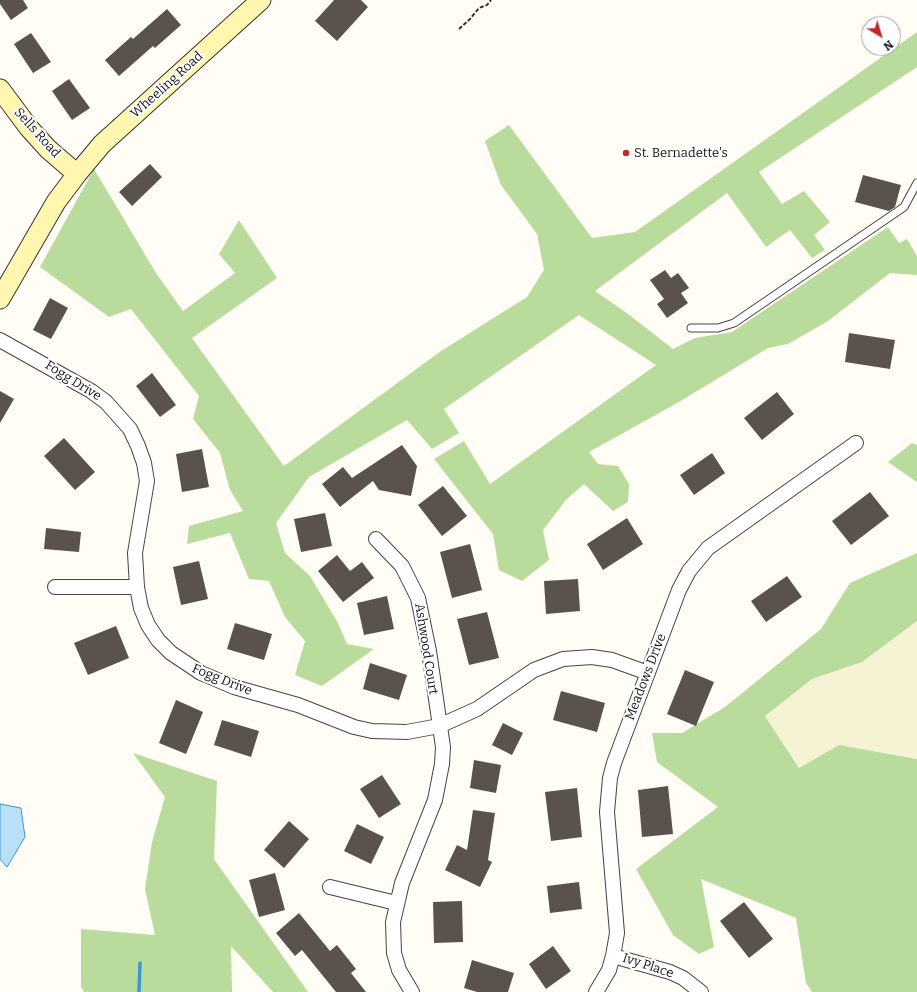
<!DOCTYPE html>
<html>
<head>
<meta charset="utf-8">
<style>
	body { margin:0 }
	#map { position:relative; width:917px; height:992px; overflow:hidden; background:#fffdf5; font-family:Bitter,serif }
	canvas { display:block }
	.north { position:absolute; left:861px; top:16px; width:40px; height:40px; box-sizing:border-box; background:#fff; border:1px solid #a0a0a0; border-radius:50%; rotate:142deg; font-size:11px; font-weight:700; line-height:16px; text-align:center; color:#111 }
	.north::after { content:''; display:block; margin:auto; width:14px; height:18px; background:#c4262e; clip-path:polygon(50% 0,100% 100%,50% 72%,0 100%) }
</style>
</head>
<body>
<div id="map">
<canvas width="917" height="992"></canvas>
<div class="north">N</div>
</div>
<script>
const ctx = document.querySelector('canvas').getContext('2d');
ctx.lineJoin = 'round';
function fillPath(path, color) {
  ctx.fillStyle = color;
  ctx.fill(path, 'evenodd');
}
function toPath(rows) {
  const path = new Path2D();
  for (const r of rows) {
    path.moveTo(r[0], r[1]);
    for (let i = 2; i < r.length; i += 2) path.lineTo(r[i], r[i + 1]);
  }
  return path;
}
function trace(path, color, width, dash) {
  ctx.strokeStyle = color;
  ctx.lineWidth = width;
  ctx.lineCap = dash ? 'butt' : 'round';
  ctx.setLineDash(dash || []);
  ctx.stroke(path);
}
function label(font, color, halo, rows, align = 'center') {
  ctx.font = font + ' Bitter,serif';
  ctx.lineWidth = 4;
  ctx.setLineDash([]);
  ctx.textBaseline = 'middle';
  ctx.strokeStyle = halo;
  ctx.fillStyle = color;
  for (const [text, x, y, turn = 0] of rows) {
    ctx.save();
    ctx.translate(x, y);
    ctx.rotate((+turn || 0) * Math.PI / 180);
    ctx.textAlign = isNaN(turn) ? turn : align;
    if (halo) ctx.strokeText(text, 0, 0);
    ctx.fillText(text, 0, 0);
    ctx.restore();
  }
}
const farmland = toPath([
	[917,621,917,759,839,745,799,768,765,716,812,679,862,662]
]);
const forest = toPath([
	[917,32,917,67,759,172,782,204,804,191,830,222,814,235,825,250,812,258,790,230,766,247,727,193,595,291,628,314,673,349,695,338,732,332,888,227,899,243,907,239,917,256,917,275,890,273,828,321,788,344,768,348,679,402,589,452,598,464,618,466,629,484,628,502,613,511,584,484,566,500,543,530,549,560,522,581,499,570,493,534,434,459,464,441,490,484,656,365,579,315,444,409,459,433,432,449,407,420,309,477,276,523,285,553,310,576,338,623,347,644,374,649,322,686,295,675,305,641,285,617,269,581,249,579,230,533,187,544,189,526,243,511,230,490,220,453,193,419,199,396,131,309,109,317,40,267,94,169,156,273,183,311,235,273,219,254,239,220,277,278,192,338,284,466,441,351,527,297,544,270,537,234,501,185,485,141,509,125,592,238,635,232],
	[912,443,917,445,917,482,888,462],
	[917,553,917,621,862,662,812,679,765,716,799,768,839,745,917,759,917,992,812,992,806,983,796,918,701,879,714,947,699,954,673,935,636,869,718,807,657,762,652,733,682,733,725,707,821,629,850,583],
	[133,753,217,781,214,859,308,992,273,992,231,946,232,992,84,992,81,987,81,929,155,935,145,889,152,842,165,797]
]);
const water = toPath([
	[0,804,21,808,25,837,7,867,0,859,0,804]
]);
const stream = toPath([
	[139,992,140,963]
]);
const building = toPath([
	[0,0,23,0,28,8,11,20,0,4],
	[334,0,361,0,368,7,337,41,315,21],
	[167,9,181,25,155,48,153,46,119,76,105,60,131,37,133,39],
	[31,33,51,62,33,73,14,44],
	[69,79,90,108,72,120,52,91],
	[150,164,162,177,132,206,119,192],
	[863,175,901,185,895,207,889,211,855,202],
	[665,270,671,278,678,273,689,288,681,293,688,303,667,318,657,304,664,299,650,280],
	[50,298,68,308,51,339,33,330],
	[849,333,895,340,890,369,845,362],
	[152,373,176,405,160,417,136,386],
	[0,391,14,399,0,423],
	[777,392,794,414,762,440,744,418],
	[64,438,95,472,75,490,44,456],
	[402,445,417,466,411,496,379,490,373,481,340,507,322,484,343,467,352,478],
	[202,449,209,487,182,492,176,454],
	[712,453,725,473,694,495,680,475],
	[443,486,467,516,442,536,418,505],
	[870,492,889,516,851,545,832,521],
	[325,513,332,546,301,552,294,519],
	[627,518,643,544,603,570,587,544],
	[46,528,81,532,79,552,44,549],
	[470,544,482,590,452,598,440,552],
	[337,555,350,571,362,562,374,578,343,602,318,571],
	[199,561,208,599,181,605,173,567],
	[787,576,802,597,766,622,751,601],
	[578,579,580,611,546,614,544,581],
	[387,596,394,629,364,635,357,603],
	[487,612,499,658,469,665,457,619],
	[235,623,272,634,264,660,227,649],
	[116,626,129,658,88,675,74,643],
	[370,663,407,675,399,700,363,689],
	[685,670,714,682,696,726,667,714],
	[561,691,605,703,597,732,553,720],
	[176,700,203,712,186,754,159,743],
	[222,720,259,731,251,757,214,745],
	[503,723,523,733,512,755,492,745],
	[474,760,501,765,496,793,470,788],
	[382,775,401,804,379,818,360,789],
	[668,786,673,834,642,837,638,790],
	[577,788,582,837,551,841,545,792],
	[473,810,495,813,488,860,492,862,480,887,445,870,457,845,467,850],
	[289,821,309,839,284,868,264,850],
	[357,824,384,837,371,864,344,851],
	[275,873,285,910,259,917,249,880],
	[579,882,582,909,550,913,547,886],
	[462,901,463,942,434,943,433,902],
	[744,902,773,939,749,958,720,921],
	[299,913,330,951,337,945,356,969,351,973,366,992,336,992,302,950,295,956,276,933],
	[553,946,571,971,546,989,529,964],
	[472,960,514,973,508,992,477,992,464,988]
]);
const path = toPath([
	[459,29,470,19,479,8,487,5,491,0]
]);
const lane = toPath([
	[691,328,718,328,734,323,904,207,917,183]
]);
const street = toPath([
	[0,340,91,391,106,402,130,429,138,446,144,463,147,481,135,553,137,587,141,608,148,625,158,640,171,653,201,673,234,687,298,705,354,727,372,731,407,732,439,726,477,709,534,670,563,659,592,657,612,660,648,673],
	[376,539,402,566,418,598,429,651,443,747,442,764,435,800,402,883,393,922,394,953,399,970,412,992],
	[55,587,137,587],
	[330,887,396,903],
	[613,956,670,972,683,978,701,992],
	[596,992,609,970,613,956,617,933,607,812,610,778,614,763,679,590,689,571,708,548,856,443]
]);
const secondary = toPath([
	[0,89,29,128,48,149,77,174],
	[0,299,56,202,77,174,102,144,261,0]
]);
const markers = [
	[626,153,4,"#c4262e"]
];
const streetNames = [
	["Wheeling Road",167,85,-42],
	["Sells Road",37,133,48],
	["Fogg Drive",73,381,32],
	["Ashwood Court",426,649,81],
	["Meadows Drive",646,677,-69],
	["Fogg Drive",222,680,22],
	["Ivy Place",648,966,18]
];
const poiNames = [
	["St. Bernadette's",634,153]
];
fillPath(farmland, '#f6f3d4');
fillPath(forest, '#b9dc9c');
fillPath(water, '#b9e0f7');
trace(water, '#3f96cf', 1);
trace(stream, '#3f96cf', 3.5);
fillPath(building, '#5a524d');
trace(lane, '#444', 9);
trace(street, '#444', 16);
trace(secondary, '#333', 21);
trace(path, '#333', 2, [4, 2]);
trace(lane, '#fff', 7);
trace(street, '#fff', 14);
trace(secondary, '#fff6b0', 19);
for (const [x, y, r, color] of markers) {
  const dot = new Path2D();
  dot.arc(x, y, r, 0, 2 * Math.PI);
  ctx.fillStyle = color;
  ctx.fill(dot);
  trace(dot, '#fff', 1.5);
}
label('13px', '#111', '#fff', streetNames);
label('13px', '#111', '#fff', poiNames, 'left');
</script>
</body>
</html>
